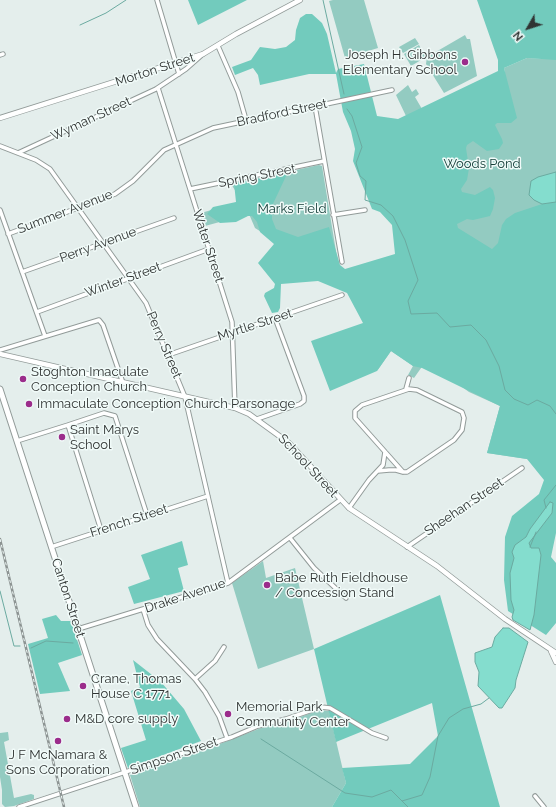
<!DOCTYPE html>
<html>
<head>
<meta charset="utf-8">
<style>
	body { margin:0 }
	#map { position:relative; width:556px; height:807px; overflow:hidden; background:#e4eeec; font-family:Raleway,sans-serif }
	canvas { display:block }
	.north { position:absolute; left:508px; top:8px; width:40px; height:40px; -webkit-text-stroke:3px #f1fbf9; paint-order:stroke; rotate:231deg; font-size:11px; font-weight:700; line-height:16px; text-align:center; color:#303433 }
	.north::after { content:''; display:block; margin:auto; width:14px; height:18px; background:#303433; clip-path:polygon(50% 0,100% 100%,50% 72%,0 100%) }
</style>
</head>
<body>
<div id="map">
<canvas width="556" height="807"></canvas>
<div class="north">N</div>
</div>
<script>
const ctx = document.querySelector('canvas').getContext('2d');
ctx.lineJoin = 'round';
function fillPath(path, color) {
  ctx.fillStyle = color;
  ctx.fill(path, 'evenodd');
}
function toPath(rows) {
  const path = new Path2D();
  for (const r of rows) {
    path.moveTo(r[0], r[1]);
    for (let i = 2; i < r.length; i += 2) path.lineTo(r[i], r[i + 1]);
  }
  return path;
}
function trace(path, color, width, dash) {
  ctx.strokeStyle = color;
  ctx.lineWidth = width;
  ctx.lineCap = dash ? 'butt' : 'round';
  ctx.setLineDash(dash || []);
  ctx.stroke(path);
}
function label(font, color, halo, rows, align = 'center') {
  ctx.font = font + ' Raleway,sans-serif';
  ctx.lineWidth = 3;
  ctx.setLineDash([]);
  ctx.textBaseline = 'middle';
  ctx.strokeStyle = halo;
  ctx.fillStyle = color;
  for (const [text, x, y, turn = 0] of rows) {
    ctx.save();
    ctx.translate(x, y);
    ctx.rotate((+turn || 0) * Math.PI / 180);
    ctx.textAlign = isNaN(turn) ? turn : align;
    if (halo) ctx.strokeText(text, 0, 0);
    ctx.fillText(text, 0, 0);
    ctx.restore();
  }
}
const green = toPath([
	[333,0,364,0,378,48,345,58,329,1],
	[465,35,467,39,470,39,477,76,444,93,426,64,427,57],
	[415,38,419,44,403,53,399,47],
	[419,45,426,57,411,66,404,54],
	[527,58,550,59,556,58,556,474,540,461,487,453,500,406,469,392,426,361,414,378,408,375,413,366,391,351,377,371,403,286,406,116,396,95,408,85,412,92,416,89,419,94,415,97,422,109,505,73,504,68],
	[319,165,322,166,341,282,255,228,249,214,205,226,201,213,242,201,231,184],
	[263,561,266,578,295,568,314,649,258,669,232,583],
	[319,710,329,711,346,783,332,807,140,807,130,775,204,750,261,728,287,722],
	[8,732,9,740,4,742,14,798,31,794,34,795,34,799,14,806,5,807,2,804,2,790,0,777,0,733]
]);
const forest = toPath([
	[188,0,247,0,198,25],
	[477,0,556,0,556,60,527,58,504,68,517,118,511,123,497,123,495,125,502,139,503,143,499,149,487,151,473,141,467,145,466,148,469,168,467,180,461,189,462,192,475,195,490,187,493,190,495,198,493,209,490,216,473,220,467,219,457,224,458,228,492,249,498,243,502,225,506,219,515,213,542,204,556,202,556,533,551,557,556,563,556,623,546,635,508,611,504,580,505,537,512,516,539,494,544,480,527,459,487,453,500,406,422,368,413,366,391,351,377,371,330,391,311,341,363,323,347,293,318,281,281,284,280,308,278,312,272,313,264,296,265,293,274,288,275,284,258,263,274,244,260,232,257,222,252,216,248,216,236,222,220,223,207,214,213,207,236,202,234,183,287,174,272,206,272,219,276,229,298,237,329,227,340,265,345,269,395,254,392,225,380,212,372,209,353,161,355,149,351,131,343,112,336,74,309,74,260,85,258,75,253,68,235,75,232,67,251,60,260,47,275,49,286,47,295,40,296,30,300,18,306,14,312,14,322,23,327,34,336,73,338,69,364,64,377,116,398,119,498,71,498,60],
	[182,541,188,565,178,568,184,591,134,604,128,587,150,579,141,555],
	[440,595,500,807,332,807,346,783,342,768,410,764,438,736,432,703,336,742,314,649],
	[56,615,61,621,71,621,82,655,58,663,70,691,40,694,28,644,48,638,42,619],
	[133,660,161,682,184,709,201,741,128,768,121,748,146,740,131,691,140,687]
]);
const water = toPath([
	[556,172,556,202,542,204,534,200,529,195,531,181,538,177,556,172],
	[550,502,553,503,552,513,529,543,531,548,539,548,541,555,534,615,530,630,513,620,512,617,514,610,511,600,510,573,514,558,512,552,515,545,526,537,530,529,550,502],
	[503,628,509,628,528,642,516,680,515,688,502,708,499,708,478,686,479,672,475,662,475,653,492,647,495,637,503,628]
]);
const stream = toPath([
	[323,0,344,94],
	[80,25,106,13,126,0],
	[347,109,352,116,362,147,356,163,360,176,366,181,365,200,381,205,393,216,405,240,418,280,408,301,411,314,437,313,450,327,471,325,486,340,499,366,505,390,514,399,528,405,537,400,550,406,556,414],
	[546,508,544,500,556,485],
	[530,547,536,532],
	[0,591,14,646,20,646],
	[31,648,46,641,73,643],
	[261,739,345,793,372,797,391,790,402,801],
	[408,807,402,801,422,795,430,777,438,736,449,718,463,709,481,704,489,698]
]);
const minor = toPath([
	[157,0,179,74],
	[218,46,238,92,246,120],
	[0,55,3,54],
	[158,88,232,322,235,408],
	[315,106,342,262],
	[0,146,36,160,50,169,146,303,185,397,228,583],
	[18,153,156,89,186,69,203,54],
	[190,189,324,161],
	[0,210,45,336],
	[333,215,365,210],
	[8,234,115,194,133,181,164,150,213,128,392,90],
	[22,272,174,218],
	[37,312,209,249],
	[0,350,99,320,103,325,123,383],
	[168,355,342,295],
	[406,389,409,378],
	[257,419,300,404,304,401,304,396,275,318],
	[68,425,104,413,115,416,147,515],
	[17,441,68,425,101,530],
	[378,471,389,470,396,470,403,472,407,472,454,440,462,430,464,418,462,412,417,390,409,389,362,405,355,411,355,418,403,472],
	[349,508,369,480,383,465,385,452],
	[290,538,314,568,346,598],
	[51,547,208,496],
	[407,547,522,468],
	[143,609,148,625,157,639,195,679,205,692,219,716,227,738],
	[78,629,228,583,340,500],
	[195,679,215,661,224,647],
	[535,796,544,807],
	[19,807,232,737,258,726,286,719,321,707,330,708,372,733,386,738]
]);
const tertiary = toPath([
	[0,118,203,54,236,34,300,0],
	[0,354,235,408,249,414,289,443,349,508,437,566,505,619,556,653],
	[551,651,556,662]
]);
const secondary = toPath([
	[0,389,136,807]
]);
const rail = toPath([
	[0,539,64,807]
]);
const markers = [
	[465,62,4,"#9b2c8b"],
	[23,379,4,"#9b2c8b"],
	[29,404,4,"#9b2c8b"],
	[62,437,4,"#9b2c8b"],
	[267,585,4,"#9b2c8b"],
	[83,686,4,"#9b2c8b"],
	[228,714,4,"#9b2c8b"],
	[67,719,4,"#9b2c8b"],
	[58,741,4,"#9b2c8b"]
];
const poiNames = [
	["Joseph H. Gibbons",457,55,"right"],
	["Elementary School",457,70,"right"],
	["Stoghton Imaculate",31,372],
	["Conception Church",31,387],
	["Immaculate Conception Church Parsonage",37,404],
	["Saint Marys",70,430],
	["School",70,445],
	["Babe Ruth Fieldhouse",275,578],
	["/ Concession Stand",275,593],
	["Crane, Thomas",91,679],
	["House C 1771",91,694],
	["Memorial Park",236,707],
	["Community Center",236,722],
	["M&D core supply",75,719],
	["J F McNamara &",58,755,"center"],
	["Sons Corporation",58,770,"center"]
];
const streetNames = [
	["Morton Street",155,70,-18],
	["Bradford Street",282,113,-12],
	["Wyman Street",91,119,-25],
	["Spring Street",257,176,-11],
	["Summer Avenue",65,212,-21],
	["Perry Avenue",98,245,-20],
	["Water Street",208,246,72],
	["Winter Street",123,280,-20],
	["Myrtle Street",255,325,-18],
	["Perry Street",164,345,67],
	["School Street",308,466,47],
	["Sheehan Street",464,507,-34],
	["French Street",129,521,-18],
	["Drake Avenue",185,596,-18],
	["Canton Street",68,598,72],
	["Simpson Street",174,756,-19]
];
const parkNames = [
	["Woods Pond",482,164],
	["Marks Field",292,209]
];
fillPath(green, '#93cbc1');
fillPath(forest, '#72cbbd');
fillPath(water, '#84ddce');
trace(water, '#6baaa0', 1);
trace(stream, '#6baaa0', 1);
trace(minor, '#929b99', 5.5);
trace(tertiary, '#929b99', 6);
trace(secondary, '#929b99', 7);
trace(minor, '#fff', 3.5);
trace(tertiary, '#fff', 4.5);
trace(secondary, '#fff', 5);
trace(rail, '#8c9392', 2.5);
trace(rail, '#f1fbf9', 1, [3]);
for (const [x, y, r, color] of markers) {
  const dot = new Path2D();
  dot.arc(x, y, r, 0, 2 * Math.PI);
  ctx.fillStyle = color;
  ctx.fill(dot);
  trace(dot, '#f1fbf9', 1.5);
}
label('13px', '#303433', '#f1fbf9', poiNames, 'left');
label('13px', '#303433', '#f1fbf9', streetNames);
label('13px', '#16403a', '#f1fbf9', parkNames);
</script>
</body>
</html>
